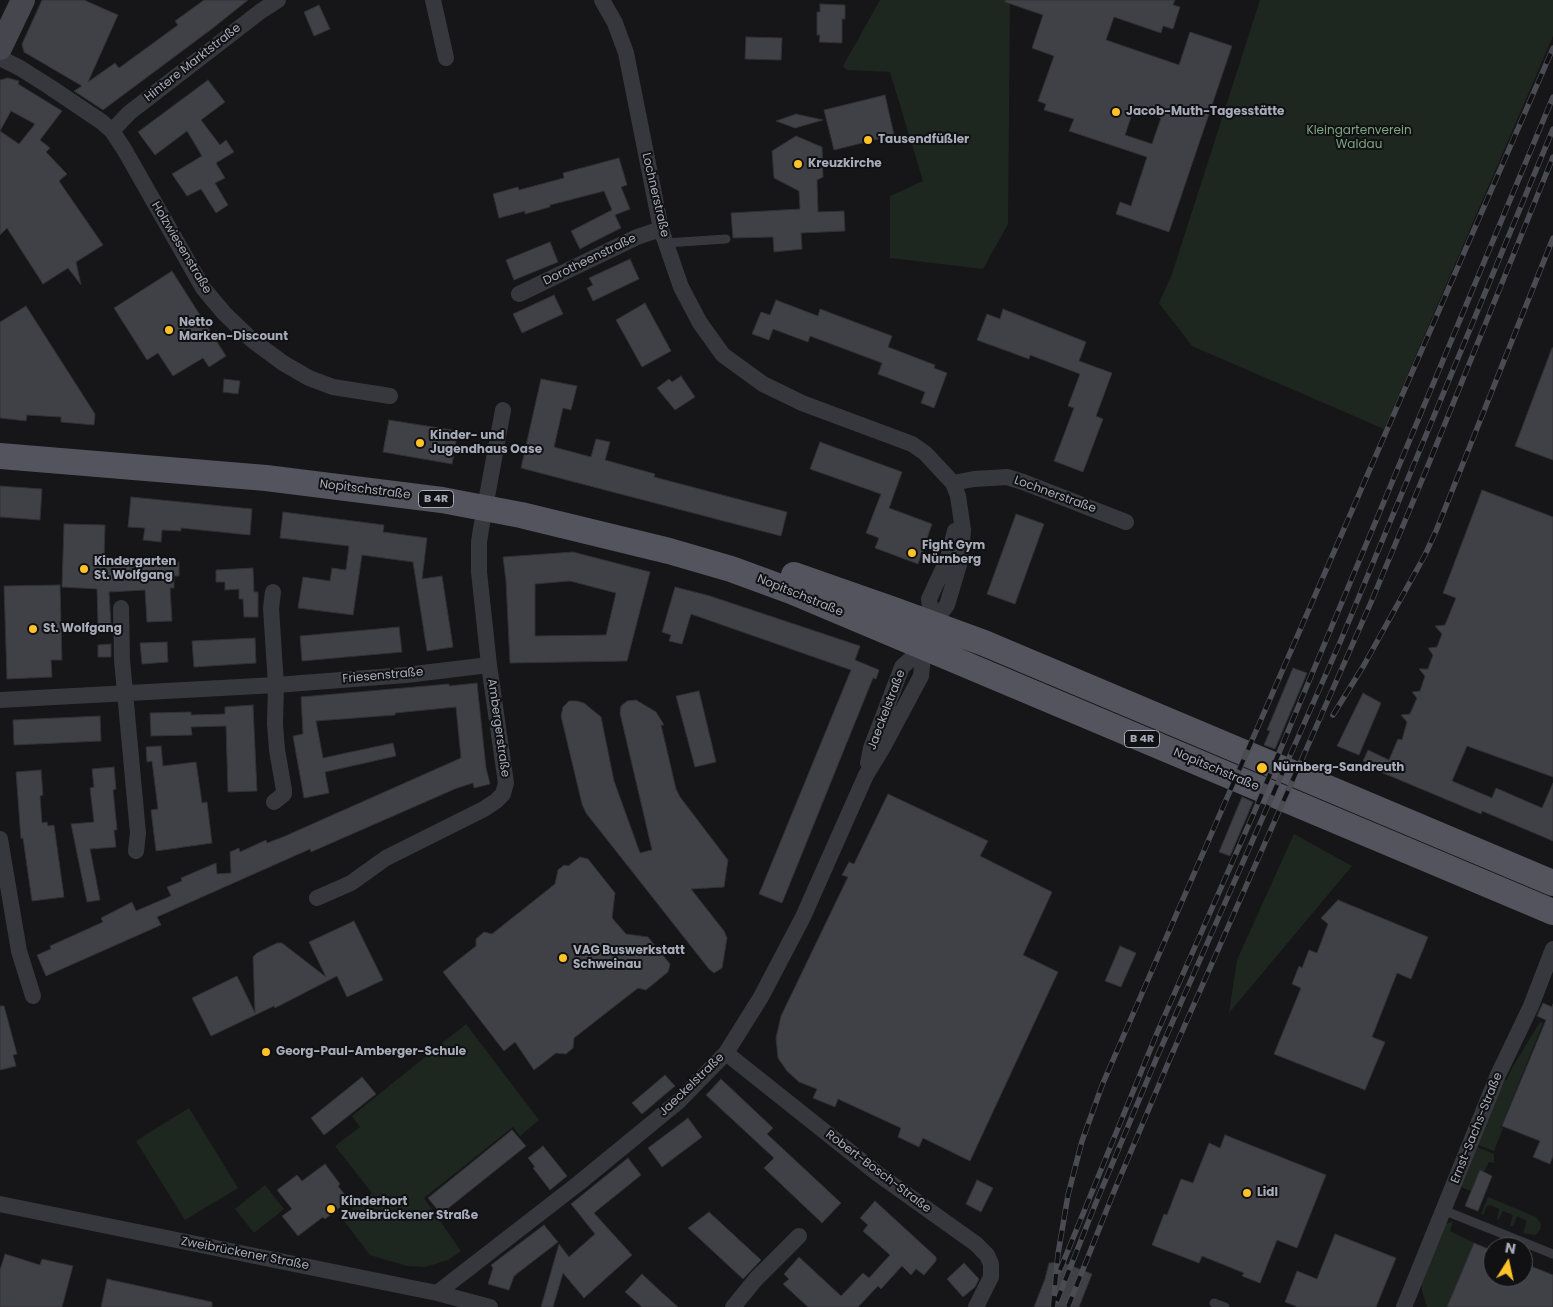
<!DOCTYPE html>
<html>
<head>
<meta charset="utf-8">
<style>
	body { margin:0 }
	#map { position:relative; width:1553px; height:1307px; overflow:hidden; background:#161618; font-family:Poppins,sans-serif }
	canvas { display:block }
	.north { position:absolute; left:1483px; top:1237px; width:50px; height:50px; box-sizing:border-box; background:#111113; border:1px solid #4d4f56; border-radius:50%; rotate:10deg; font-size:14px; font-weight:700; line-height:20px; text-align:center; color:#a7acba }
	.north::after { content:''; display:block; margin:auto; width:18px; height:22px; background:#ffc328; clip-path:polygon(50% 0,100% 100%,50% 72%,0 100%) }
</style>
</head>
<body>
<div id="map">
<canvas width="1553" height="1307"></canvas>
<div class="north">N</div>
</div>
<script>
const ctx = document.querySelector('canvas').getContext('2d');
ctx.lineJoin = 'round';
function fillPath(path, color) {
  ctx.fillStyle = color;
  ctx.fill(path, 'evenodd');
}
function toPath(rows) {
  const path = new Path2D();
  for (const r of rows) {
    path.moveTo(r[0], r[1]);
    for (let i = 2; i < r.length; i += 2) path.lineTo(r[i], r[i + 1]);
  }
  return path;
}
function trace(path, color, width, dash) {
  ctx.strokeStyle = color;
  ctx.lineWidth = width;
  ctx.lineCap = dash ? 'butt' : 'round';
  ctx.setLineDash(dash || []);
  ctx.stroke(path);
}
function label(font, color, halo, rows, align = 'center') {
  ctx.font = font + ' Poppins,sans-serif';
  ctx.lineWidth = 4;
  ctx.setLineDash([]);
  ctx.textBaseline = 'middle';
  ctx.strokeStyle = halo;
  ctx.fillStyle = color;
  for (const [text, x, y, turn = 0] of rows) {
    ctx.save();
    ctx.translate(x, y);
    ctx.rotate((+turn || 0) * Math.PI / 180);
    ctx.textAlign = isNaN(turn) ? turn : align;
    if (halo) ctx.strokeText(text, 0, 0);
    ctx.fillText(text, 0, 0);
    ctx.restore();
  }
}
const green = toPath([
	[880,0,1010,0,1008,224,983,269,890,258,890,196,923,181,890,72,847,70,843,66],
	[1260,0,1553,0,1553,36,1384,429,1192,346,1159,303,1172,274],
	[1294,834,1352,866,1229,1013,1237,960],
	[1540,1022,1543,1023,1501,1127,1503,1128,1494,1151,1478,1145,1503,1080,1506,1081,1512,1068],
	[466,1024,539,1120,520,1136,513,1127,424,1198,461,1251,448,1260,425,1267,407,1266,370,1255,341,1217,372,1193,335,1146,360,1127,352,1116],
	[189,1108,238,1188,185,1220,136,1141],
	[1477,1147,1494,1154,1494,1163,1489,1162,1484,1172,1480,1170,1471,1191,1461,1187],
	[265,1185,284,1209,254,1233,235,1209],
	[1488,1197,1536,1217,1541,1224,1540,1230,1535,1235,1523,1233,1527,1221,1517,1216,1513,1226,1510,1226,1513,1215,1503,1211,1499,1219,1497,1220,1499,1209,1490,1205,1487,1206,1483,1215,1481,1214],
	[1453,1221,1450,1231,1474,1243,1447,1307,1427,1307,1422,1291,1422,1284,1445,1224]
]);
const building = toPath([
	[42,0,84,0,118,15,88,82,115,63,119,68,178,25,175,21,204,0,248,0,213,28,103,110,74,91,82,86,24,52,22,44,42,0],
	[1005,0,1175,0,1173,5,1180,7,1173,29,1163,26,1161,33,1114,17,1106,40,1179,65,1190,32,1232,46,1169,232,1116,214,1120,202,1131,206,1147,157,1069,131,1074,119,1044,110,1046,104,1038,101,1054,56,1032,48,1043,15,1005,2,1005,0],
	[1134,108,1161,118,1152,144,1125,135,1134,108],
	[820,4,845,5,845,19,842,19,842,43,819,42,820,35,817,35,817,12,820,12,820,4],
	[319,5,330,29,314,36,304,12,319,5],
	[746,37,782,38,781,60,745,59,746,37],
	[8,78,19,81,18,84,62,111,40,140,50,148,46,152,67,174,59,181,103,245,76,262,81,285,68,268,43,284,7,228,0,235,0,80,8,78],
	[11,111,35,124,19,144,0,131,11,111],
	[208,80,225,102,201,120,220,145,226,140,234,152,216,163,225,178,215,183,228,205,216,213,201,189,187,196,172,174,202,156,187,131,155,155,138,132,208,80],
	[885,95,894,135,834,150,824,110,885,95],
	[796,114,823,120,795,128,776,121,796,114],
	[796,136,822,147,823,177,817,180,818,212,844,211,845,231,801,233,802,249,774,252,773,237,733,238,731,213,800,209,799,191,774,178,772,151,796,136],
	[619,158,627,185,621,187,630,209,615,215,621,228,593,242,580,249,571,231,612,210,604,191,550,205,550,207,525,214,525,211,499,218,493,194,518,187,519,190,564,178,563,173,619,158],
	[550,242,558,262,514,280,506,260,550,242],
	[630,259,639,279,593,301,587,288,593,285,589,278,630,259],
	[172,271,226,356,209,367,203,358,173,376,158,353,147,360,114,308,172,271],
	[554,295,563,314,522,333,513,314,554,295],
	[776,300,818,316,820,309,892,336,888,347,935,365,934,368,947,373,934,408,921,403,925,392,878,374,882,363,810,336,808,342,773,329,769,340,752,334,761,312,770,315,776,300],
	[645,303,671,351,642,367,616,320,645,303],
	[26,306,95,414,94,425,61,422,61,417,27,415,26,421,0,418,0,322,26,306],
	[1003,309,1086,342,1079,361,1112,373,1096,416,1103,419,1083,472,1054,461,1074,408,1068,406,1080,374,1030,355,1029,359,977,340,987,314,1000,319,1003,309],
	[1552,348,1553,348,1553,460,1515,446,1552,348],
	[681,376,695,397,675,410,657,388,669,379,672,382,681,376],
	[224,379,240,381,238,394,223,392,224,379],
	[541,379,577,386,571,410,563,408,554,447,591,457,596,439,610,442,605,460,655,474,654,477,787,512,781,536,521,468,541,379],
	[389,420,458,431,452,464,383,452,389,420],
	[820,442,902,472,889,508,932,524,918,564,875,548,879,538,866,533,881,494,810,469,820,442],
	[0,486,42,489,40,520,0,517,0,486],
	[1482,490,1553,517,1553,777,1467,746,1452,781,1492,798,1496,788,1542,808,1553,783,1553,841,1482,811,1481,814,1383,773,1384,770,1363,761,1368,750,1389,760,1398,739,1402,740,1407,722,1401,715,1410,714,1417,698,1412,692,1420,691,1425,676,1419,669,1428,669,1433,655,1428,648,1437,647,1442,634,1435,626,1445,625,1456,598,1443,593,1482,490],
	[131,497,252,509,250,535,181,528,181,531,162,530,161,542,143,540,145,528,128,527,131,497],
	[283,512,384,525,383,532,427,538,422,579,442,576,453,647,427,651,413,562,362,555,353,615,298,608,303,577,330,581,332,568,346,570,349,546,280,538,283,512],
	[1016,514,1044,524,1015,604,987,594,1016,514],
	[64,524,105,525,104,562,140,561,140,564,179,562,179,576,174,576,174,588,170,588,172,621,147,622,145,590,109,592,111,625,98,626,97,589,62,587,64,524],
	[573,552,650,572,627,661,510,663,506,581,503,557,573,552],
	[570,581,616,593,606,635,535,636,535,584,570,581],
	[253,568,254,592,258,592,258,617,244,617,243,599,239,599,239,589,225,590,225,582,216,582,216,570,253,568],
	[60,585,62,660,51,660,52,677,7,679,4,586,60,585],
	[675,587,710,596,860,646,855,660,879,670,876,679,873,678,782,903,759,894,851,670,691,614,682,644,669,641,671,635,662,632,675,587],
	[399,627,402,652,302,661,300,636,399,627],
	[255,638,256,663,194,667,192,641,255,638],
	[167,642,168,662,142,664,140,643,167,642],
	[111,644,111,657,98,657,98,645,111,644],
	[1293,668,1307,673,1275,749,1264,745,1270,731,1267,730,1293,668],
	[477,683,486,768,490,784,474,788,473,783,457,788,311,852,310,849,157,917,161,925,46,976,37,955,51,949,50,946,103,922,101,918,132,902,136,911,171,896,167,887,182,881,181,878,216,863,217,874,231,873,230,852,239,848,240,852,266,840,267,843,283,837,461,758,456,707,395,713,395,715,316,721,323,758,393,743,396,756,325,772,329,793,304,798,293,736,303,734,301,697,449,684,449,686,477,683],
	[699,691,716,762,695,767,676,696,699,691],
	[1363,693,1381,703,1359,755,1337,746,1363,693],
	[636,700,656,712,664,725,661,725,676,789,680,797,728,860,724,887,691,889,724,931,727,938,722,968,714,973,709,969,586,813,582,804,561,716,563,707,569,701,577,701,584,703,601,717,614,781,640,853,652,850,620,713,621,706,627,701,636,700],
	[253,705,257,791,228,792,226,726,191,727,192,735,151,736,150,713,191,712,191,715,225,714,225,707,253,705],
	[100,716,101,741,14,745,13,720,100,716],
	[161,746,163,766,196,762,202,803,207,802,212,843,156,851,151,810,158,809,152,761,147,762,146,747,161,746],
	[114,767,116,789,113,790,117,830,114,830,116,847,90,849,100,900,87,902,71,824,94,822,90,788,94,787,92,769,114,767],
	[41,770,43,795,40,796,42,823,47,822,48,826,54,825,64,897,32,901,23,838,21,839,16,772,41,770],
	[888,794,988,841,980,856,1052,892,1023,955,1058,972,970,1161,923,1138,919,1147,898,1137,901,1128,838,1099,835,1107,813,1098,817,1089,799,1082,787,1071,778,1058,776,1038,781,1016,848,877,842,875,849,862,854,864,888,794],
	[1242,797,1253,802,1230,856,1219,852,1242,797],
	[580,857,588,859,615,893,612,918,626,934,648,937,670,964,668,972,646,990,638,988,574,1038,573,1048,566,1054,556,1053,534,1070,515,1042,504,1051,443,972,476,946,476,939,484,932,492,934,555,884,558,870,564,865,568,866,580,857],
	[1338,900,1428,937,1411,979,1397,973,1372,1037,1385,1042,1365,1090,1274,1054,1301,988,1292,984,1299,966,1302,968,1309,950,1317,953,1328,924,1321,918,1338,900],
	[354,921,383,980,347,997,337,976,275,1008,274,1006,211,1036,192,998,237,976,255,1013,253,957,257,953,277,943,282,943,326,977,309,942,354,921],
	[1120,946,1136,953,1121,987,1105,981,1120,946],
	[1543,1003,1552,1007,1553,1004,1553,1156,1550,1164,1533,1157,1540,1141,1502,1126,1546,1020,1537,1016,1543,1003],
	[0,1006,4,1006,17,1054,13,1055,16,1066,0,1070,0,1006],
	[665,1075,675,1086,642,1114,632,1103,665,1075],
	[362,1077,376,1094,324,1135,311,1118,362,1077],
	[721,1079,773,1128,767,1134,841,1203,822,1223,764,1168,774,1158,706,1095,721,1079],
	[688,1118,702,1137,662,1167,648,1148,688,1118],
	[512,1130,526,1146,441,1214,428,1198,512,1130],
	[1225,1135,1326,1175,1297,1248,1277,1240,1260,1283,1242,1276,1244,1273,1202,1256,1199,1263,1152,1245,1164,1214,1167,1215,1181,1179,1193,1183,1209,1143,1220,1148,1225,1135],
	[543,1146,567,1176,550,1190,533,1168,535,1167,528,1158,543,1146],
	[628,1158,641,1175,594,1213,632,1255,584,1298,563,1273,553,1307,541,1307,559,1244,569,1257,595,1234,571,1204,628,1158],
	[325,1164,340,1184,338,1186,349,1200,325,1219,323,1217,298,1236,282,1216,292,1209,277,1190,297,1175,302,1181,325,1164],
	[1480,1170,1492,1176,1478,1211,1465,1206,1480,1170],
	[977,1180,993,1188,981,1212,966,1204,977,1180],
	[875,1201,936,1257,936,1261,924,1275,916,1269,911,1275,902,1266,881,1289,878,1286,858,1307,808,1307,783,1284,789,1279,784,1274,799,1257,841,1296,863,1273,869,1278,890,1255,863,1231,868,1225,860,1218,875,1201],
	[709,1212,761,1260,743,1279,688,1228,709,1212],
	[544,1225,558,1242,514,1276,509,1290,488,1284,493,1268,491,1265,544,1225],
	[1335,1234,1396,1258,1376,1307,1298,1307,1285,1302,1297,1271,1317,1279,1335,1234],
	[1474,1243,1493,1251,1493,1277,1523,1277,1523,1263,1553,1275,1553,1307,1447,1307,1474,1243],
	[5,1254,40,1265,42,1259,73,1266,62,1307,0,1307,0,1270,5,1254],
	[1062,1262,1092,1274,1079,1307,1034,1307,1045,1279,1049,1263,1062,1262],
	[964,1263,979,1279,975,1287,963,1297,947,1279,964,1263],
	[642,1274,658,1289,678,1307,642,1307,625,1292,642,1274],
	[107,1279,212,1302,212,1307,101,1307,107,1279]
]);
const lane = toPath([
	[666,243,726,239],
	[1443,1210,1553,1254],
	[1214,1303,1225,1307]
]);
const street = toPath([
	[433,0,446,58],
	[0,58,20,68,50,87,102,122,112,131,124,149,203,288,224,313,252,340,283,363,309,378,333,387,390,396],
	[112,131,129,113,261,11,278,0],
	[519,294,637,237,661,229],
	[953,483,974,479,1007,477,1023,482,1126,522],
	[273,592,271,608,276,685,275,724,277,750,284,790,284,794,274,802],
	[121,608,122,660,138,833,136,851],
	[932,624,929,599,948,558,955,531],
	[0,700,276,685,406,675,489,665],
	[868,763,871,748,902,667,924,647],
	[0,839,19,951,33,996],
	[317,898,351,883,386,858,484,809,496,801,503,794,506,783,489,665,479,572,479,542,481,529,503,410],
	[726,1053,878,1174,976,1244,987,1255,991,1264,991,1277,976,1307],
	[0,1204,437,1293,490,1307],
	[437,1293,579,1183,679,1101,726,1053,761,997,803,917,866,775,882,749,921,676,924,647,932,624,947,605,961,558,963,530,958,496,953,483,925,453,912,444,802,403,763,384,723,355,700,323,681,287,661,229,626,53,615,23,602,0],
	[733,1307,756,1279,799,1236],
	[1404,1307,1498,1075,1531,1006,1553,949]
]);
const secondary = toPath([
	[0,48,23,0]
]);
const primary = toPath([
	[0,456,266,478,442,500,521,515,669,551,731,569,791,591,1553,912],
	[794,575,894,610,984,643,1553,883]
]);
const rail = toPath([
	[1333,715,1364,665,1425,555,1436,531,1553,238],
	[1060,1270,1157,1033,1253,815,1553,97],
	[1057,1301,1095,1205,1157,1057,1341,640,1553,129],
	[1053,1307,1058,1254,1068,1195,1082,1141,1103,1083,1553,48],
	[1068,1307,1113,1194,1169,1061,1372,600,1427,468,1553,157]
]);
const markers = [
	[1116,112,5,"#ffc328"],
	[868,140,5,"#ffc328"],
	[798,164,5,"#ffc328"],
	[169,330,5,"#ffc328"],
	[420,443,5,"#ffc328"],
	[912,553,5,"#ffc328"],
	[84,569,5,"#ffc328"],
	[33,629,5,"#ffc328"],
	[1262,768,6,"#ffc328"],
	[563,958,5,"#ffc328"],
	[266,1052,5,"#ffc328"],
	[1247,1193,5,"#ffc328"],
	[331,1209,5,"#ffc328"]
];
const shields = [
	[436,499,35],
	[1142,739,35]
];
const shieldNames = [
	["B 4R",436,499],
	["B 4R",1142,739]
];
const streetNames = [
	["Hintere Marktstraße",193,63,-38],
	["Lochnerstraße",655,195,77],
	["Holzwiesenstraße",181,248,59],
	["Dorotheenstraße",590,260,-26],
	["Nopitschstraße",365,490,7],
	["Lochnerstraße",1055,495,20],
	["Nopitschstraße",800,596,22],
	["Friesenstraße",383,676,-5],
	["Jaeckelstraße",887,710,-69],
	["Ambergerstraße",498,728,82],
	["Nopitschstraße",1216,770,23],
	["Jaeckelstraße",692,1085,-44],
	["Ernst-Sachs-Straße",1477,1128,-68],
	["Robert-Bosch-Straße",878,1172,37],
	["Zweibrückener Straße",245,1254,11]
];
const poiNames = [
	["Jacob-Muth-Tagesstätte",1126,112],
	["Tausendfüßler",878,140],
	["Kreuzkirche",808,164],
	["Netto",179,323],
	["Marken-Discount",179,337],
	["Kinder- und",430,436],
	["Jugendhaus Oase",430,450],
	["Fight Gym",922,546],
	["Nürnberg",922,560],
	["Kindergarten",94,562],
	["St. Wolfgang",94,576],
	["St. Wolfgang",43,629],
	["Nürnberg-Sandreuth",1273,768],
	["VAG Buswerkstatt",573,951],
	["Schweinau",573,965],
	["Georg-Paul-Amberger-Schule",276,1052],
	["Lidl",1257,1193],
	["Kinderhort",341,1202],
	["Zweibrückener Straße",341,1216]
];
const parkNames = [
	["Kleingartenverein",1359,131],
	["Waldau",1359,145]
];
fillPath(green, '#1e271f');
fillPath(building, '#404146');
trace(building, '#303035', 1);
trace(lane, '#37383e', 9);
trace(street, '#37383e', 16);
trace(secondary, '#45464e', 24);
trace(primary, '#53545d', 26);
trace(rail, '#4a4b53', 5.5);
trace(rail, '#111113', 4, [11]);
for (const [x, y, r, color] of markers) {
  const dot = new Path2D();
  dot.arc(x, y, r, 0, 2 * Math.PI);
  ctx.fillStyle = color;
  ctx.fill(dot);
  trace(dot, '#111113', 2);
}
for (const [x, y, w] of shields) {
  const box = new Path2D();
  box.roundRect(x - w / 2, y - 8.5, w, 17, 4);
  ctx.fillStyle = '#111113';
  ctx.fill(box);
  trace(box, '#a7acba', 1);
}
label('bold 11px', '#a7acba', null, shieldNames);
label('12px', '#a7acba', '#111113', streetNames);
label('bold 12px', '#a7acba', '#111113', poiNames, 'left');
label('12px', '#7ca681', '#111113', parkNames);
</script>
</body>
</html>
